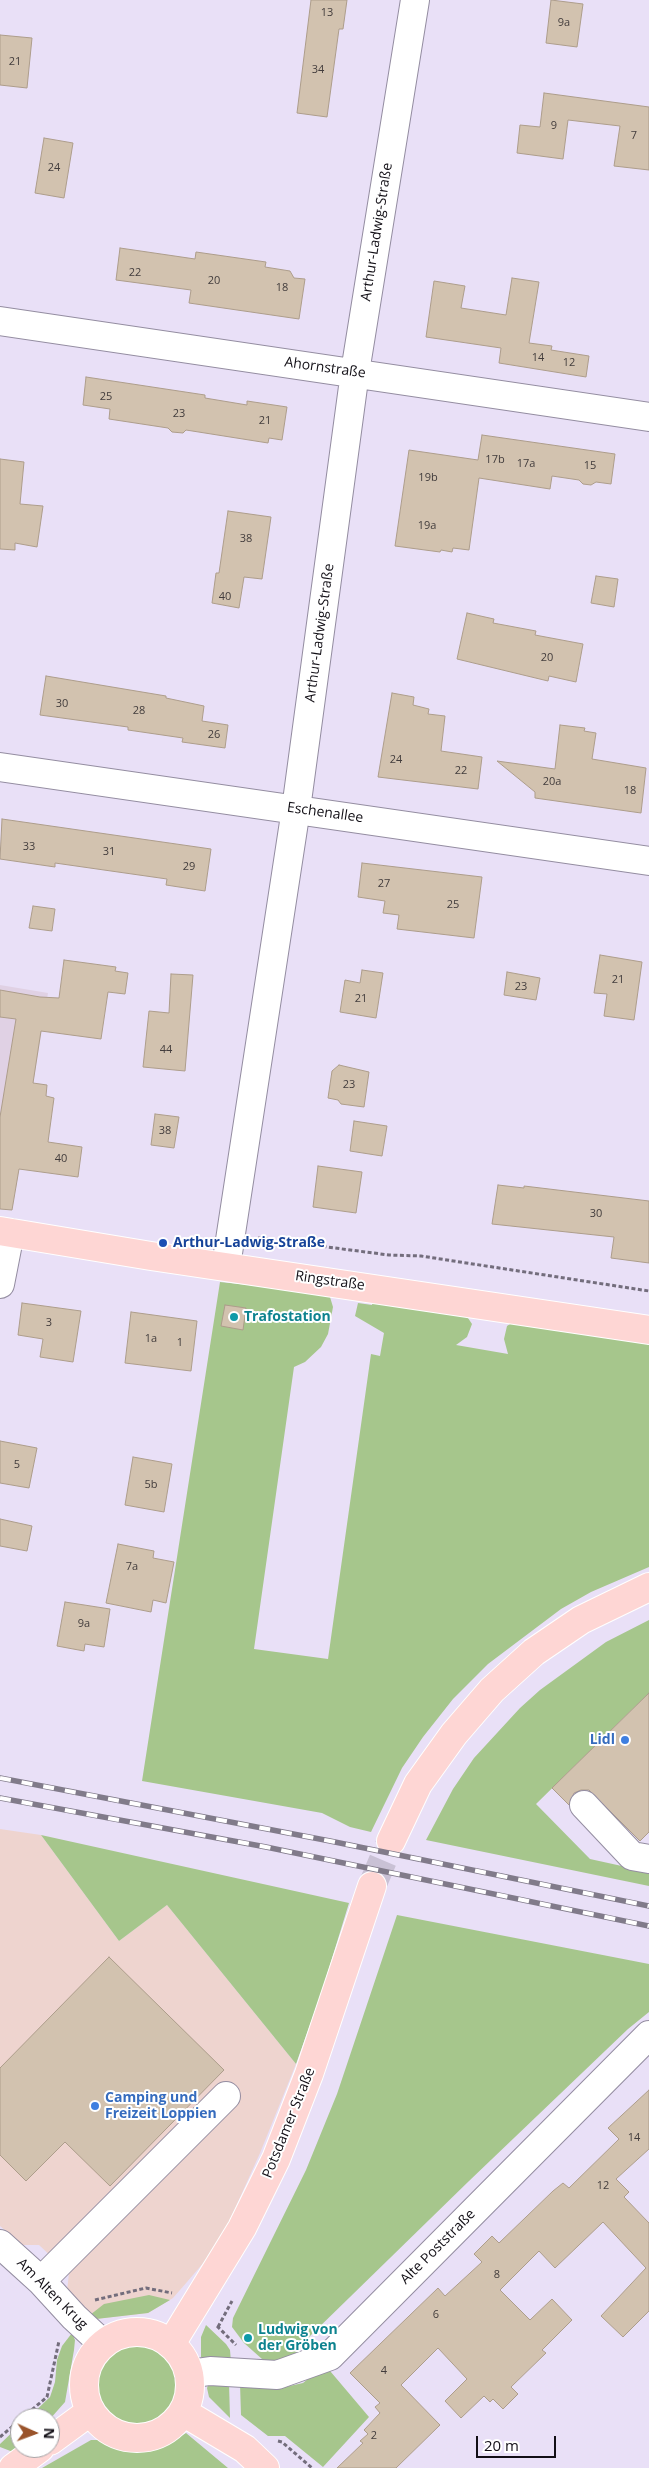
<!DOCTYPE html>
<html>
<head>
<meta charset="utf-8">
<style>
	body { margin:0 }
	#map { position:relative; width:649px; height:2468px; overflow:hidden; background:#e9e0f7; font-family:"Open Sans",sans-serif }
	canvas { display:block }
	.north { position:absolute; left:10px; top:2408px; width:50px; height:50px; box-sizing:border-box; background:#fff; border:1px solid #a09fa2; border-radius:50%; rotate:92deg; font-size:14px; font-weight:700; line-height:20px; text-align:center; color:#120f16 }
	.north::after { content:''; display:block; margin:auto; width:18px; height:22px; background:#9a542b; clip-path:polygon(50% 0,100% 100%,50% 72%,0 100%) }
	.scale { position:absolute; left:476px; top:2436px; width:80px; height:22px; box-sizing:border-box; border:2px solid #120f16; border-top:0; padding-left:6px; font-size:15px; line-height:18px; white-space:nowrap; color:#120f16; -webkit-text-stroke:4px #fff; paint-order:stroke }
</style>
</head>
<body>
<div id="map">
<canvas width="649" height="2468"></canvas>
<div class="north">N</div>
<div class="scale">20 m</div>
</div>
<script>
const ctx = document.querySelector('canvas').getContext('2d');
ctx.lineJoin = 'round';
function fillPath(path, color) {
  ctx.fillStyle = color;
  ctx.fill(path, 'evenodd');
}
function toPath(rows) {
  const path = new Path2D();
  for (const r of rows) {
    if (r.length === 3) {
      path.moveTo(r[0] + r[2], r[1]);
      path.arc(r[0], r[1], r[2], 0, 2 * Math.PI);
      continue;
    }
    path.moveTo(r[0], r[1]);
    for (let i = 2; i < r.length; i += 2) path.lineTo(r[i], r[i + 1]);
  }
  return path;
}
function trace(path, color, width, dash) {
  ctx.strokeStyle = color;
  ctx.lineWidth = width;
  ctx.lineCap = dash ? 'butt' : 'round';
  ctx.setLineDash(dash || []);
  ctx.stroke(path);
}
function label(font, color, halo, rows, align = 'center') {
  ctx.font = font + ' "Open Sans",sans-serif';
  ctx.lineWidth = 4;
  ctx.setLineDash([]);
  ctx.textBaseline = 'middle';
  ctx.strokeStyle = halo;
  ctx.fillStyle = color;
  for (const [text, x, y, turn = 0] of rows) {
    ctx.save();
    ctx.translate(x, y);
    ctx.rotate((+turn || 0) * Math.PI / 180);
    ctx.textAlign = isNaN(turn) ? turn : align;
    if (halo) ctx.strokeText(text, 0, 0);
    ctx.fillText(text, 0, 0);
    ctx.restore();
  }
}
const commercial = toPath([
	[0,1829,41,1835,119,1941,167,1905,296,2064,260,2153,229,2222,205,2261,187,2282,173,2298,148,2313,96,2319,67,2291,69,2273,39,2245,22,2245,0,2226]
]);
const industrial = toPath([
	[0,985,48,993,16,1188,0,1185]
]);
const green = toPath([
	[220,1282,325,1293,330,1297,333,1307,328,1334,321,1347,305,1362,294,1367,254,1649,328,1659,371,1354,380,1356,384,1333,355,1316,358,1303,372,1305,373,1301,466,1315,472,1324,467,1337,456,1345,508,1354,504,1339,507,1326,513,1322,649,1340,649,1567,591,1592,561,1609,488,1664,453,1699,423,1737,402,1768,371,1832,350,1827,322,1813,142,1781],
	[649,1620,649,1693,536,1804,590,1859,649,1872,649,1886,426,1840,453,1789,474,1758,520,1708,540,1690,606,1642],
	[41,1835,349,1903,322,1991,296,2064,167,1905,119,1941],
	[397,1915,649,1964,649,2012,628,2029,469,2181,310,2336,290,2361,271,2367,244,2343,232,2327,233,2318,306,2170,337,2094],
	[149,2295,170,2300,148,2313,96,2319,90,2315,104,2304],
	[206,2325,226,2344,230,2350,231,2362,207,2361,201,2357,201,2337],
	[72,2333,75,2340,74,2350,65,2402,50,2419,28,2418,50,2397,55,2382,57,2360,62,2346],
	[137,2384,40],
	[325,2365,369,2417,323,2467,285,2436,268,2436,241,2415,240,2383,285,2387,303,2383],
	[229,2382,230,2418,209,2397,207,2388,209,2383],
	[20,2425,20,2446,13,2452,0,2447,0,2444],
	[186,2433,228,2468,42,2468,91,2440,99,2440,118,2447,140,2450,168,2444]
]);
const building = toPath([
	[311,0,347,0,343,29,339,29,327,117,297,113,311,0],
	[551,0,583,4,577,47,546,43,551,0],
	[0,35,32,38,27,88,0,85,0,35],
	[544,93,649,107,649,170,614,166,620,126,568,120,563,159,517,153,520,125,540,127,544,93],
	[44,138,73,143,64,198,35,193,44,138],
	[120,248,195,259,196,252,266,262,265,267,290,271,294,278,305,279,299,319,189,303,191,290,116,280,120,248],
	[512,278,539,282,529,343,552,346,551,350,589,356,586,377,499,363,501,348,426,337,434,281,465,286,461,308,506,315,512,278],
	[86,377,205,395,205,398,247,405,247,401,287,407,282,440,269,438,268,443,186,430,183,433,172,432,168,428,109,419,110,409,83,405,86,377],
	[482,435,615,454,611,484,596,482,591,485,583,484,579,480,552,476,550,489,479,478,469,550,453,548,452,552,441,550,440,552,395,546,409,450,478,460,482,435],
	[0,459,24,462,20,504,43,506,37,547,15,543,15,550,0,549,0,459],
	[228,511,271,517,262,579,244,577,239,608,212,603,216,573,219,573,228,511],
	[596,576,618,579,614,607,591,603,596,576],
	[467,613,494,619,493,623,536,631,535,635,583,644,576,682,549,676,548,681,457,659,467,613],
	[46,676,166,696,166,698,204,706,202,721,228,725,225,748,182,742,183,738,128,730,128,727,40,715,46,676],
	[392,693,414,697,413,705,429,709,428,714,445,716,441,751,482,757,478,789,378,777,392,693],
	[560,725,585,728,584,731,596,733,592,759,646,768,641,813,535,798,535,792,497,761,555,769,560,725],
	[2,819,211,849,205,891,166,885,167,879,55,863,55,867,0,859,2,819],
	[362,863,482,877,474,938,397,929,399,915,383,913,385,901,358,897,362,863],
	[33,906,55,909,52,931,29,928,33,906],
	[600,955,642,962,634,1020,604,1016,607,994,594,993,600,955],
	[64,960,116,967,115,971,128,973,125,994,108,992,101,1039,41,1031,33,1083,47,1085,46,1096,54,1098,48,1142,82,1147,78,1177,19,1169,12,1210,0,1209,0,1117,16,1019,0,1017,0,990,40,997,59,998,64,960],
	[362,970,383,973,376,1018,340,1012,345,980,360,983,362,970],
	[507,972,540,978,536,1000,504,995,507,972],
	[171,974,193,975,185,1071,143,1067,149,1011,169,1013,171,974],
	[339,1065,369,1072,364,1107,341,1104,338,1100,328,1098,332,1071,339,1065],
	[155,1114,179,1117,174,1148,151,1145,155,1114],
	[354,1121,387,1126,382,1156,350,1151,354,1121],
	[318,1166,362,1172,356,1213,313,1207,318,1166],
	[498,1185,524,1188,524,1186,649,1201,649,1263,611,1258,614,1237,492,1224,498,1185],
	[22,1303,81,1311,73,1362,40,1357,43,1339,18,1335,22,1303],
	[225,1305,246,1308,243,1330,221,1326,225,1305],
	[131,1312,197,1321,191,1371,125,1363,131,1312],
	[0,1441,37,1448,29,1488,0,1483,0,1441],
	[133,1457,172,1464,164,1512,125,1505,133,1457],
	[0,1519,32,1526,27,1551,0,1546,0,1519],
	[118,1544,154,1551,153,1558,174,1562,166,1603,153,1600,151,1612,106,1603,118,1544],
	[65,1602,110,1609,104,1647,85,1644,84,1651,57,1646,65,1602],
	[649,1693,649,1832,640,1841,589,1790,581,1790,574,1793,569,1805,552,1788,649,1693],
	[109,1957,224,2070,110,2186,65,2142,26,2181,0,2155,0,2068,109,1957],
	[649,2090,649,2149,616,2179,629,2192,624,2197,649,2223,649,2311,623,2337,601,2316,646,2268,603,2222,555,2268,539,2251,500,2290,530,2320,552,2299,572,2320,542,2350,546,2353,511,2387,518,2394,503,2409,493,2399,490,2402,484,2396,461,2418,445,2401,467,2379,438,2348,401,2385,440,2425,396,2468,337,2468,363,2443,360,2441,368,2434,364,2430,380,2413,375,2407,380,2403,350,2373,438,2288,445,2296,482,2262,474,2254,492,2236,499,2243,553,2191,563,2183,569,2188,619,2139,608,2128,649,2090]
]);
const majorTunnel = toPath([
	[372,1886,391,1841]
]);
const path = toPath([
	[258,1238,389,1255,421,1256,649,1291],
	[95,2300,146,2288,172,2293],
	[217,2326,236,2345],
	[218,2327,232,2301],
	[22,2418,47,2397,59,2341],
	[0,2437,20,2420],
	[278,2441,282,2442,312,2468]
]);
const minor = toPath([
	[0,321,649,417],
	[0,767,649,861],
	[226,1266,296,809,355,372,415,0],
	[0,1284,10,1233],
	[584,1805,632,1856,649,1859],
	[0,2244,41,2281,74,2317,103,2344],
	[41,2281,226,2096],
	[189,2374,210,2371,277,2375,330,2356,649,2035]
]);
const major = toPath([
	[0,1231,151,1256,649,1330],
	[391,1841,418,1784,454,1734,492,1690,534,1652,581,1620,649,1587],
	[137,2385,53],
	[171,2344,242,2228,276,2159,309,2074,372,1886],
	[183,2412,245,2449,265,2468],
	[50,2441,91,2411],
	[13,2468,40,2448]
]);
const rail = toPath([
	[0,1778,330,1841,649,1906],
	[0,1798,266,1847,649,1926]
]);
const markers = [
	[163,1243,5,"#1a4fb4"],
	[234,1317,5,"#0f9aa8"],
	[625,1740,5,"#3f7fe0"],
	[95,2106,5,"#3f7fe0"],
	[248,2338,5,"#0f9aa8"]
];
const numberNames = [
	["13",327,13],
	["9a",564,23],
	["21",15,62],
	["34",318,70],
	["9",554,126],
	["7",634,136],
	["24",54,168],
	["22",135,273],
	["20",214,281],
	["18",282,288],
	["14",538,358],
	["12",569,363],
	["25",106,397],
	["23",179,414],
	["21",265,421],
	["17b",495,460],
	["17a",526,464],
	["15",590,466],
	["19b",428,478],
	["19a",427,526],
	["38",246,539],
	["40",225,597],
	["20",547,658],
	["30",62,704],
	["28",139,711],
	["26",214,735],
	["24",396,760],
	["22",461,771],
	["20a",552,782],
	["18",630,791],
	["33",29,847],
	["31",109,852],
	["29",189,867],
	["27",384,884],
	["25",453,905],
	["21",618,980],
	["23",521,987],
	["21",361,999],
	["44",166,1050],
	["23",349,1085],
	["38",165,1131],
	["40",61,1159],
	["30",596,1214],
	["3",49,1323],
	["1a",151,1339],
	["1",180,1343],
	["5",17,1465],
	["5b",151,1485],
	["7a",132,1567],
	["9a",84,1624],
	["14",634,2138],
	["12",603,2186],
	["8",497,2275],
	["6",436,2315],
	["4",384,2371],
	["2",374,2436]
];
const streetNames = [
	["Arthur-Ladwig-Straße",377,232,-81],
	["Ahornstraße",325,368,8],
	["Arthur-Ladwig-Straße",320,633,-82],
	["Eschenallee",325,813,8],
	["Ringstraße",330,1281,8],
	["Potsdamer Straße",289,2123,-68],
	["Alte Poststraße",438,2247,-45],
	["Am Alten Krug",52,2294,45]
];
const transitNames = [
	["Arthur-Ladwig-Straße",173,1243]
];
const cultureNames = [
	["Trafostation",244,1317],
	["Ludwig von",258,2330],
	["der Gröben",258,2346]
];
const shopNames = [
	["Lidl",615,1740],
	["Camping und",105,2098,"left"],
	["Freizeit Loppien",105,2114,"left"]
];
fillPath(commercial, '#eed4cf');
fillPath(industrial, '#e0d1e4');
fillPath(green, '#a6c68c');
fillPath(building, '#d2c2af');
trace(building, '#ad9d8b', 1);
trace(majorTunnel, '#c9c1d5', 28, [28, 14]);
trace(minor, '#948da1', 30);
trace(major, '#fff', 30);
trace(path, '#736d7c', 3, [4, 2.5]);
trace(minor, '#fff', 28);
trace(major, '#fed6d4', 28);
trace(rail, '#817b8a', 5.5);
trace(rail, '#fff', 4, [11]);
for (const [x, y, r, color] of markers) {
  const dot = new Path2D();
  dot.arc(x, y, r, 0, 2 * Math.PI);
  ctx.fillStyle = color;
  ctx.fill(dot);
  trace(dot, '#fff', 2);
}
label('11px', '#423c3c', null, numberNames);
label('14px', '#120f16', '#fff', streetNames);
label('bold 14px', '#164399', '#fff', transitNames, 'left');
label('bold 14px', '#0d838f', '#fff', cultureNames, 'left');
label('bold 14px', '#366cbe', '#fff', shopNames, 'right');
</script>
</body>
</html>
